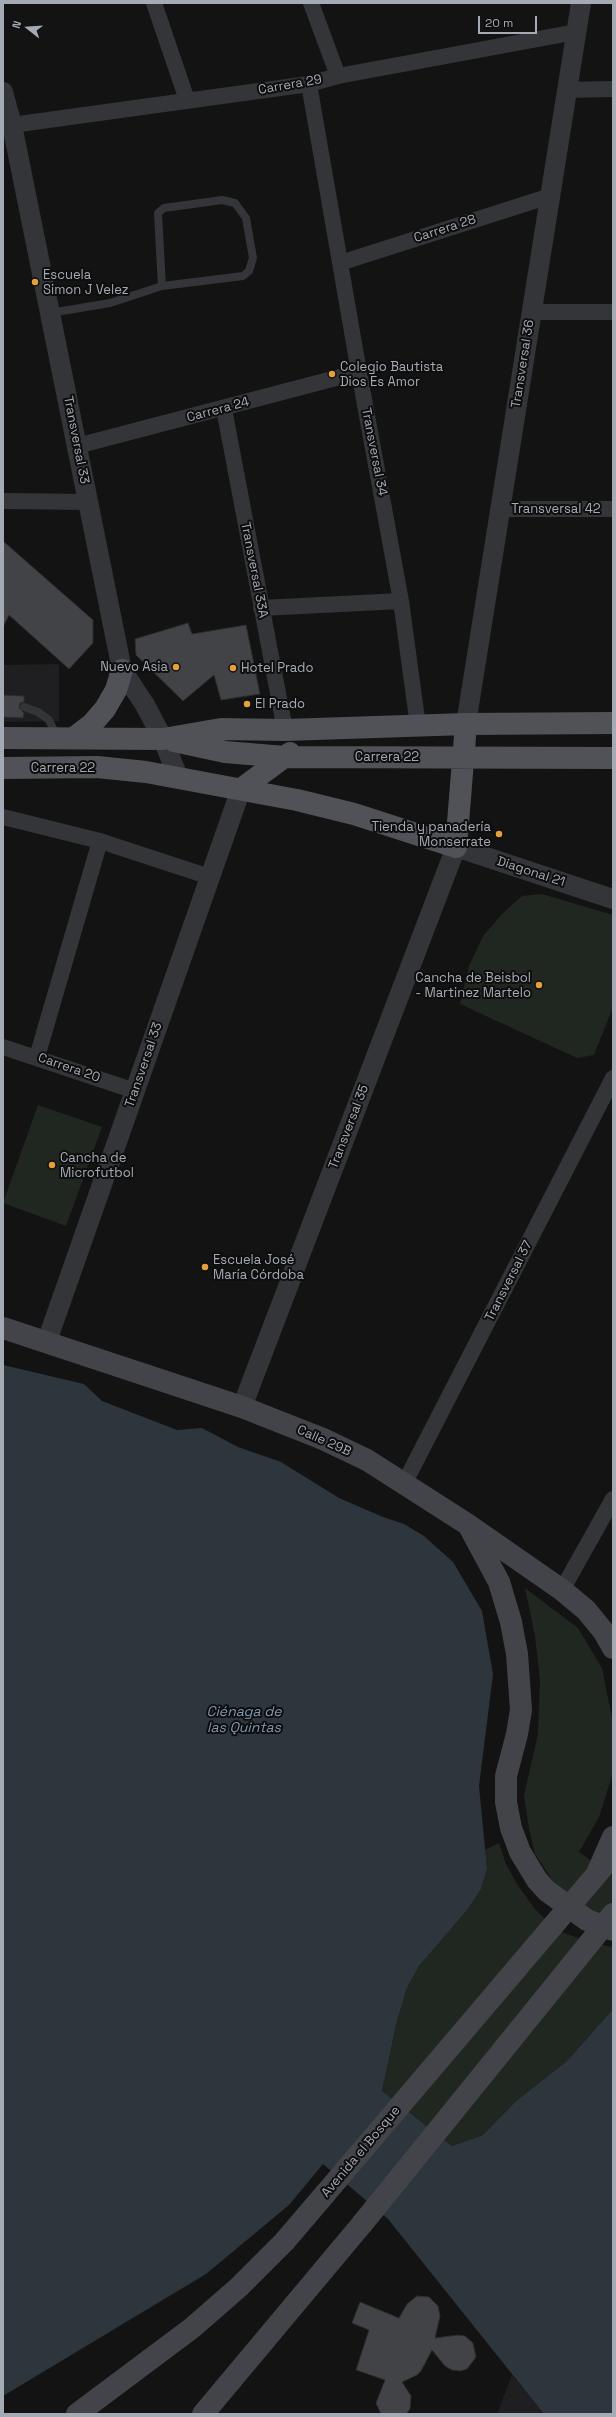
<!DOCTYPE html>
<html>
<head>
<meta charset="utf-8">
<style>
	body { margin:0 }
	#map { position:relative; width:616px; height:2417px; overflow:hidden; background:#131314; font-family:"Space Grotesk",sans-serif }
	canvas { display:block }
	.frame { position:absolute; inset:0; border:4px solid #a5abb4; pointer-events:none }
	.north { position:absolute; left:8px; top:8px; width:40px; height:40px; -webkit-text-stroke:3px #0e0e0f; paint-order:stroke; rotate:287deg; font-size:11px; font-weight:700; line-height:16px; text-align:center; color:#a5abb4 }
	.north::after { content:''; display:block; margin:auto; width:14px; height:18px; background:#a5abb4; clip-path:polygon(50% 0,100% 100%,50% 72%,0 100%) }
	.scale { position:absolute; left:478px; top:16px; width:59px; height:18px; box-sizing:border-box; border:2px solid #a5abb4; border-top:0; padding-left:5px; font-size:12px; line-height:14px; white-space:nowrap; color:#a5abb4; -webkit-text-stroke:3px #0e0e0f; paint-order:stroke }
</style>
</head>
<body>
<div id="map">
<canvas width="616" height="2417"></canvas>
<div class="frame"></div>
<div class="north">N</div>
<div class="scale">20 m</div>
</div>
<script>
const ctx = document.querySelector('canvas').getContext('2d');
ctx.lineJoin = 'round';
function fillPath(path, color) {
  ctx.fillStyle = color;
  ctx.fill(path, 'evenodd');
}
function toPath(rows) {
  const path = new Path2D();
  for (const r of rows) {
    path.moveTo(r[0], r[1]);
    for (let i = 2; i < r.length; i += 2) path.lineTo(r[i], r[i + 1]);
  }
  return path;
}
function trace(path, color, width, dash) {
  ctx.strokeStyle = color;
  ctx.lineWidth = width;
  ctx.lineCap = dash ? 'butt' : 'round';
  ctx.setLineDash(dash || []);
  ctx.stroke(path);
}
function label(font, color, halo, rows, align = 'center') {
  ctx.font = font + ' "Space Grotesk",sans-serif';
  ctx.lineWidth = 4;
  ctx.setLineDash([]);
  ctx.textBaseline = 'middle';
  ctx.strokeStyle = halo;
  ctx.fillStyle = color;
  for (const [text, x, y, turn = 0] of rows) {
    ctx.save();
    ctx.translate(x, y);
    ctx.rotate((+turn || 0) * Math.PI / 180);
    ctx.textAlign = isNaN(turn) ? turn : align;
    if (halo) ctx.strokeText(text, 0, 0);
    ctx.fillText(text, 0, 0);
    ctx.restore();
  }
}
const built = toPath([
	[59,664,59,721,3,722,3,665],
	[512,2375,544,2414,497,2414]
]);
const green = toPath([
	[542,894,613,915,613,1007,594,1055,577,1058,460,1004,469,966,483,936,503,913,522,896],
	[38,1105,102,1127,66,1226,3,1203],
	[525,1588,578,1628,602,1668,613,1723,613,1773,599,1817,579,1852,613,1876,613,1919,595,1914,555,1884,535,1854,529,1829,524,1795,538,1734,540,1681,535,1636],
	[499,1843,506,1864,517,1884,535,1909,556,1930,592,1943,613,1947,613,2009,567,2061,516,2101,483,2135,452,2146,382,2091,397,2021,407,1988,419,1966,468,1909,481,1889,487,1869,485,1850]
]);
const water = toPath([
	[3,1365,84,1384,102,1401,177,1430,202,1428,238,1447,281,1462,339,1498,383,1517,404,1524,424,1536,453,1562,482,1611,493,1674,479,1786,487,1869,481,1889,468,1909,419,1966,407,1988,397,2021,382,2091,452,2146,483,2135,516,2101,567,2061,613,2009,613,2414,544,2414,388,2219,323,2164,289,2205,206,2274,3,2396]
]);
const building = toPath([
	[3,541,93,620,93,643,69,669,9,615,3,627,3,541],
	[188,623,192,634,246,625,260,694,221,700,214,675,183,701,136,655,135,639,188,623],
	[3,695,24,696,24,702,20,703,19,708,24,713,23,718,3,717,3,695],
	[417,2296,429,2297,438,2306,440,2316,435,2338,458,2335,465,2336,473,2343,476,2357,467,2369,460,2371,452,2370,445,2366,432,2350,421,2371,417,2375,402,2382,411,2396,410,2409,406,2414,381,2414,376,2403,385,2380,356,2370,369,2330,352,2323,360,2302,399,2318,407,2304,417,2296]
]);
const service = toPath([
	[50,313,110,303,162,286,243,276,249,271,253,258,246,218,235,203,222,200,164,208,158,213,162,286],
	[24,707,38,712,49,720,57,737]
]);
const minor = toPath([
	[154,3,187,100],
	[311,3,338,76],
	[309,84,359,372,401,601,418,726],
	[567,90,613,89],
	[3,128,12,125,309,84,338,76,576,32],
	[340,263,550,196],
	[531,312,613,312],
	[224,409,285,730],
	[77,446,359,372],
	[3,501,88,502],
	[500,509,613,509],
	[261,608,401,601],
	[3,817,100,841,37,1057],
	[100,841,210,877],
	[3,1047,135,1091],
	[404,1484,613,1078],
	[562,1590,613,1499]
]);
const tertiary = toPath([
	[3,92,12,125,122,670,145,705,163,739,178,777],
	[466,724,581,3],
	[47,1341,241,789],
	[242,1407,456,847,613,899]
]);
const secondary = toPath([
	[3,1328,242,1407,323,1439,367,1460,467,1524,562,1590,586,1610,604,1632,613,1648],
	[470,1528,499,1582,511,1622,517,1654,521,1710,517,1734,506,1776,506,1802,511,1828,520,1852,537,1880,547,1891,587,1920,613,1930],
	[598,1871,613,1837],
	[77,2414,192,2328,239,2287,284,2242,325,2194],
	[203,2414,362,2224]
]);
const primary = toPath([
	[75,737,92,724,105,709,116,690,122,670],
	[3,738,163,739,221,729,285,730,466,724,613,723],
	[174,741,225,752,285,757,613,758],
	[3,768,97,767,146,772,297,800,354,814,456,847,466,724],
	[241,789,290,753]
]);
const secondaryBridge = toPath([
	[325,2194,613,1855],
	[362,2224,613,1914]
]);
const markers = [
	[35,282,4,"#e5a03a"],
	[332,374,4,"#e5a03a"],
	[176,667,4,"#e5a03a"],
	[233,668,4,"#e5a03a"],
	[247,704,4,"#e5a03a"],
	[499,834,4,"#e5a03a"],
	[539,985,4,"#e5a03a"],
	[52,1165,4,"#e5a03a"],
	[205,1267,4,"#e5a03a"]
];
const streetNames = [
	["Carrera 29",290,85,-10],
	["Carrera 28",445,229,-18],
	["Transversal 36",523,364,-81],
	["Carrera 24",218,410,-15],
	["Transversal 33",76,440,79],
	["Transversal 34",374,452,79],
	["Transversal 42",556,509],
	["Transversal 33A",254,570,79],
	["Carrera 22",387,757],
	["Carrera 22",63,768],
	["Diagonal 21",531,872,18],
	["Transversal 33",144,1065,-71],
	["Carrera 20",69,1068,19],
	["Transversal 35",349,1127,-69],
	["Transversal 37",509,1281,-63],
	["Calle 29B",324,1441,24],
	["Avenida el Bosque",361,2152,-50]
];
const poiNames = [
	["Escuela",43,275],
	["Simon J Velez",43,290],
	["Colegio Bautista",340,367],
	["Dios Es Amor",340,382],
	["Nuevo Asia",168,667,"right"],
	["Hotel Prado",241,668],
	["El Prado",255,704],
	["Tienda y panadería",491,827,"right"],
	["Monserrate",491,842,"right"],
	["Cancha de Beisbol",531,978,"right"],
	["- Martinez Martelo",531,993,"right"],
	["Cancha de",60,1158],
	["Microfutbol",60,1173],
	["Escuela José",213,1260],
	["María Córdoba",213,1275]
];
const waterNames = [
	["Ciénaga de",244,1712],
	["las Quintas",244,1728]
];
fillPath(built, '#1f1f21');
fillPath(green, '#1f2720');
fillPath(water, '#2d363c');
fillPath(building, '#424347');
trace(building, '#2d2d30', 1);
trace(service, '#343539', 8);
trace(minor, '#343539', 16);
trace(tertiary, '#343539', 20);
trace(secondary, '#424449', 22);
trace(primary, '#505258', 22);
trace(secondaryBridge, '#424449', 22);
for (const [x, y, r, color] of markers) {
  const dot = new Path2D();
  dot.arc(x, y, r, 0, 2 * Math.PI);
  ctx.fillStyle = color;
  ctx.fill(dot);
  trace(dot, '#0e0e0f', 1.5);
}
label('13px', '#a5abb4', '#0e0e0f', streetNames);
label('13px', '#a5abb4', '#0e0e0f', poiNames, 'left');
label('italic 14px', '#7e9aad', '#0e0e0f', waterNames);
</script>
</body>
</html>
